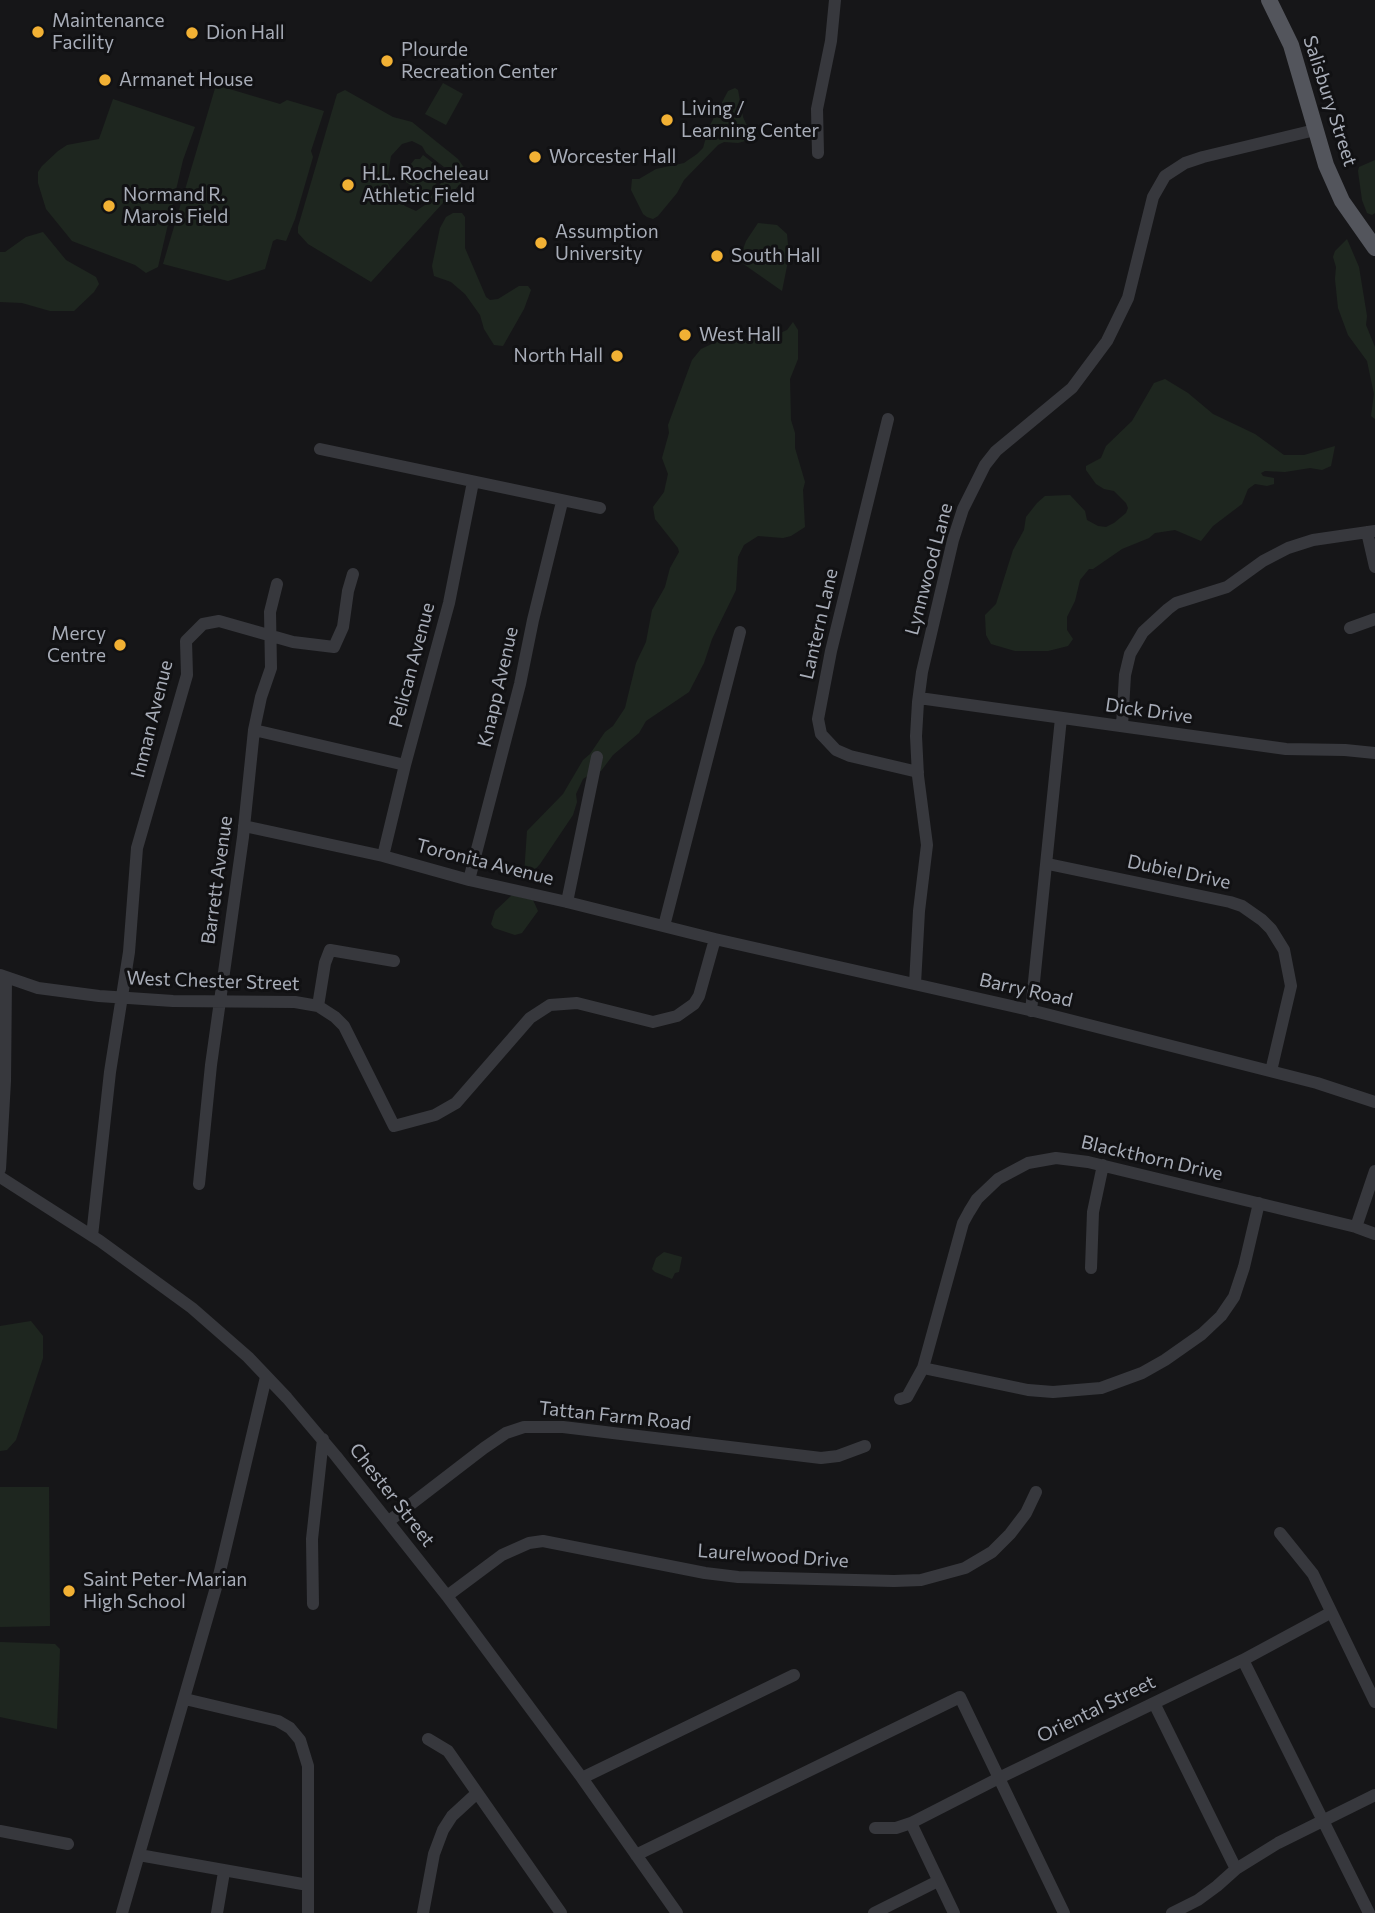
<!DOCTYPE html>
<html>
<head>
<meta charset="utf-8">
<style>
	body { margin:0 }
	canvas { display:block; background:#161618 }
</style>
</head>
<body>
<canvas width="1375" height="1913"></canvas>
<script>
const ctx = document.querySelector('canvas').getContext('2d');
ctx.lineJoin = 'round';
function fillPath(path, color) {
  ctx.fillStyle = color;
  ctx.fill(path, 'evenodd');
}
function toPath(rows) {
  const path = new Path2D();
  for (const r of rows) {
    path.moveTo(r[0], r[1]);
    for (let i = 2; i < r.length; i += 2) path.lineTo(r[i], r[i + 1]);
  }
  return path;
}
function trace(path, color, width, dash) {
  ctx.strokeStyle = color;
  ctx.lineWidth = width;
  ctx.lineCap = dash ? 'butt' : 'round';
  ctx.setLineDash(dash || []);
  ctx.stroke(path);
}
function label(font, color, halo, rows, align = 'center') {
  ctx.font = font + ' Commissioner,sans-serif';
  ctx.lineWidth = 6;
  ctx.setLineDash([]);
  ctx.textBaseline = 'middle';
  ctx.strokeStyle = halo;
  ctx.fillStyle = color;
  for (const [text, x, y, turn = 0] of rows) {
    ctx.save();
    ctx.translate(x, y);
    ctx.rotate((+turn || 0) * Math.PI / 180);
    ctx.textAlign = isNaN(turn) ? turn : align;
    if (halo) ctx.strokeText(text, 0, 0);
    ctx.fillText(text, 0, 0);
    ctx.restore();
  }
}
const green = toPath([
	[443,83,463,94,446,125,425,114],
	[216,85,280,104,287,100,324,111,311,151,313,157,295,219,286,241,277,239,273,241,265,269,228,281,163,264],
	[735,88,738,90,743,117,753,139,738,143,724,142,718,145,684,180,677,193,658,216,653,219,647,217,643,214,631,190,632,179,639,179,656,169,684,163,697,154,703,148,709,127,728,91],
	[345,90,393,117,412,122,458,159,465,169,465,178,462,182,371,282,308,244,298,233,298,227,337,94],
	[412,141,422,146,426,153,444,167,451,167,453,170,451,177,445,178,430,197,428,203,416,211,405,206,395,198,387,181,391,156,402,144],
	[113,99,195,127,183,160,158,267,146,273,135,265,72,241,46,209,38,183,38,172,42,166,58,151,67,145,99,139],
	[423,155,441,169,442,176,428,194,421,192,403,180,402,175,415,159,420,159],
	[1375,160,1375,213,1372,215,1367,213,1362,200,1358,171,1359,167],
	[453,213,462,213,465,217,465,248,486,297,490,300,498,299,519,286,528,286,531,290,524,309,503,346,494,345,484,329,480,315,465,294,451,282,434,276,432,266,440,228,446,217],
	[758,223,777,225,787,234,789,256,782,291,742,263,740,258,746,241],
	[43,232,66,260,96,277,99,284,94,292,74,311,50,311,22,303,0,302,0,252,5,252,26,237],
	[1347,239,1359,267,1367,316,1366,325,1375,347,1375,419,1371,416,1374,394,1367,361,1348,335,1338,308,1335,279,1336,267,1333,257,1335,251],
	[793,322,798,330,798,359,790,379,791,420,795,433,795,448,805,482,803,490,805,527,791,536,783,538,758,536,744,545,738,557,736,590,712,639,704,663,689,692,646,721,639,733,613,755,601,771,595,771,583,779,576,794,577,802,573,815,540,864,531,874,524,875,527,831,563,794,583,760,590,754,605,732,613,726,625,708,636,663,646,642,652,610,665,587,670,568,679,552,678,548,655,519,653,507,664,492,668,474,662,458,669,433,668,425,692,360,701,349,718,341,771,337,787,330],
	[1165,379,1188,393,1213,414,1255,434,1284,455,1304,455,1335,446,1331,466,1322,470,1310,468,1285,472,1265,471,1261,473,1263,476,1274,478,1274,484,1267,486,1255,484,1248,489,1242,504,1213,526,1201,541,1175,530,1155,533,1149,538,1122,549,1093,569,1089,569,1080,580,1075,601,1067,617,1067,630,1073,639,1068,646,1048,651,1015,651,991,644,986,635,985,615,996,604,1013,550,1024,530,1026,517,1037,503,1045,496,1070,495,1085,511,1087,520,1098,526,1106,527,1114,523,1126,513,1128,508,1126,503,1114,491,1104,489,1096,484,1086,470,1086,466,1101,458,1106,446,1132,421,1154,383],
	[512,895,533,900,538,911,522,933,515,935,494,928,491,924,495,911],
	[664,1252,682,1257,679,1272,675,1273,672,1279,655,1272,652,1269,656,1258],
	[31,1321,43,1336,43,1358,16,1440,7,1450,0,1451,0,1326],
	[0,1487,49,1487,50,1626,0,1627],
	[0,1642,55,1644,60,1649,57,1729,0,1717]
]);
const minor = toPath([
	[818,153,817,109,831,41,835,0],
	[888,419,831,651,818,719,821,734,836,750,850,756,918,772],
	[320,449,600,508],
	[1367,532,1375,567],
	[1350,628,1375,619],
	[919,698,1286,749,1345,750,1375,753],
	[1122,726,1125,675,1130,654,1143,632,1168,609,1176,603,1227,587,1263,561,1288,548,1313,540,1375,531],
	[254,730,405,765],
	[244,826,383,856,469,880,567,902,715,939],
	[383,856,405,765,449,603,473,482],
	[1048,864,1230,902,1242,906,1262,920,1271,929,1284,950,1291,986,1271,1071],
	[469,880,520,684,533,620,562,502],
	[567,902,597,757],
	[664,926,740,632],
	[0,975,38,988,99,996,173,1001,295,1002,318,1006,335,1017,344,1026,394,1126,435,1115,456,1103,530,1018,550,1005,577,1003,653,1022,677,1016,694,1004,699,996,715,939,1038,1012,1317,1083,1375,1102],
	[915,984,919,911,927,845,918,776,916,736,918,702,922,672,953,540,963,509,985,465,996,451,1072,388,1107,341,1128,298,1153,197,1165,176,1185,163,1203,157,1315,130],
	[318,1006,325,963,330,950,394,961],
	[1031,1011,1061,718],
	[0,1169,5,1081,6,978],
	[0,1177,100,1241,192,1308,248,1357,287,1398,336,1456,447,1596,582,1778,677,1913],
	[199,1184,211,1065,243,837,254,730,261,697,271,668,270,612,277,584],
	[1356,1227,1375,1171],
	[92,1236,110,1072,129,952,137,848,187,675,186,641,203,624,219,621,293,642,334,647,343,627,348,591,353,574],
	[1091,1268,1093,1212,1103,1165],
	[923,1368,1028,1390,1053,1392,1101,1388,1142,1373,1165,1360,1202,1334,1221,1316,1234,1297,1244,1267,1259,1203],
	[900,1399,907,1397,923,1368,963,1223,969,1212,977,1199,998,1179,1028,1163,1056,1158,1088,1162,1356,1227,1375,1234],
	[389,1521,484,1448,506,1433,524,1427,563,1427,821,1458,838,1456,865,1446],
	[1280,1533,1313,1574,1375,1702],
	[447,1596,502,1555,529,1543,543,1541,705,1573,738,1577,894,1581,921,1580,965,1568,992,1552,1010,1534,1026,1513,1036,1492],
	[313,1604,312,1539,323,1439],
	[1243,1660,1369,1913],
	[185,1699,278,1721,290,1728,300,1740,308,1766,308,1913],
	[1154,1703,1236,1869],
	[428,1739,448,1751,561,1913],
	[582,1778,794,1675],
	[911,1823,954,1913],
	[875,1828,896,1828,911,1823,999,1778,1243,1660,1330,1613],
	[0,1831,68,1844],
	[139,1855,308,1885],
	[636,1855,960,1697,1064,1913],
	[122,1913,217,1584,266,1377],
	[217,1913,224,1872],
	[423,1913,434,1854,443,1830,452,1816,477,1793],
	[874,1913,938,1881],
	[1172,1913,1198,1900,1217,1886,1236,1869,1278,1843,1375,1795]
]);
const major = toPath([
	[1269,0,1291,45,1326,165,1342,201,1375,248]
]);
const markers = [
	[38,32,7,"#f2b134"],
	[192,33,7,"#f2b134"],
	[387,61,7,"#f2b134"],
	[105,80,7,"#f2b134"],
	[667,120,7,"#f2b134"],
	[535,157,7,"#f2b134"],
	[348,185,7,"#f2b134"],
	[109,206,7,"#f2b134"],
	[541,243,7,"#f2b134"],
	[717,256,7,"#f2b134"],
	[685,335,7,"#f2b134"],
	[617,356,7,"#f2b134"],
	[120,645,7,"#f2b134"],
	[69,1591,7,"#f2b134"]
];
const poiNames = [
	["Maintenance",52,21],
	["Facility",52,43],
	["Dion Hall",206,33],
	["Plourde",401,50],
	["Recreation Center",401,72],
	["Armanet House",119,80],
	["Living /",681,109],
	["Learning Center",681,131],
	["Worcester Hall",549,157],
	["H.L. Rocheleau",362,174],
	["Athletic Field",362,196],
	["Normand R.",123,195],
	["Marois Field",123,217],
	["Assumption",555,232],
	["University",555,254],
	["South Hall",731,256],
	["West Hall",699,335],
	["North Hall",603,356,"right"],
	["Mercy",106,634,"right"],
	["Centre",106,656,"right"],
	["Saint Peter-Marian",83,1580],
	["High School",83,1602]
];
const streetNames = [
	["Salisbury Street",1330,101,72],
	["Lynnwood Lane",929,569,-75],
	["Lantern Lane",819,624,-77],
	["Pelican Avenue",412,665,-75],
	["Knapp Avenue",498,687,-77],
	["Dick Drive",1149,711,8],
	["Inman Avenue",152,719,-76],
	["Toronita Avenue",485,862,14],
	["Dubiel Drive",1179,872,12],
	["Barrett Avenue",217,880,-82],
	["West Chester Street",213,981,2],
	["Barry Road",1026,990,13],
	["Blackthorn Drive",1152,1158,13],
	["Tattan Farm Road",615,1416,6],
	["Chester Street",392,1495,52],
	["Laurelwood Drive",773,1556,4],
	["Oriental Street",1096,1709,-26]
];
fillPath(green, '#1e261f');
trace(minor, '#37383d', 12);
trace(major, '#53555c', 16);
for (const [x, y, r, color] of markers) {
  const dot = new Path2D();
  dot.arc(x, y, r, 0, 2 * Math.PI);
  ctx.fillStyle = color;
  ctx.fill(dot);
  trace(dot, '#111113', 2.5);
}
label('19px', '#a8adb8', '#111113', poiNames, 'left');
label('19px', '#a8adb8', '#111113', streetNames);
</script>
</body>
</html>
